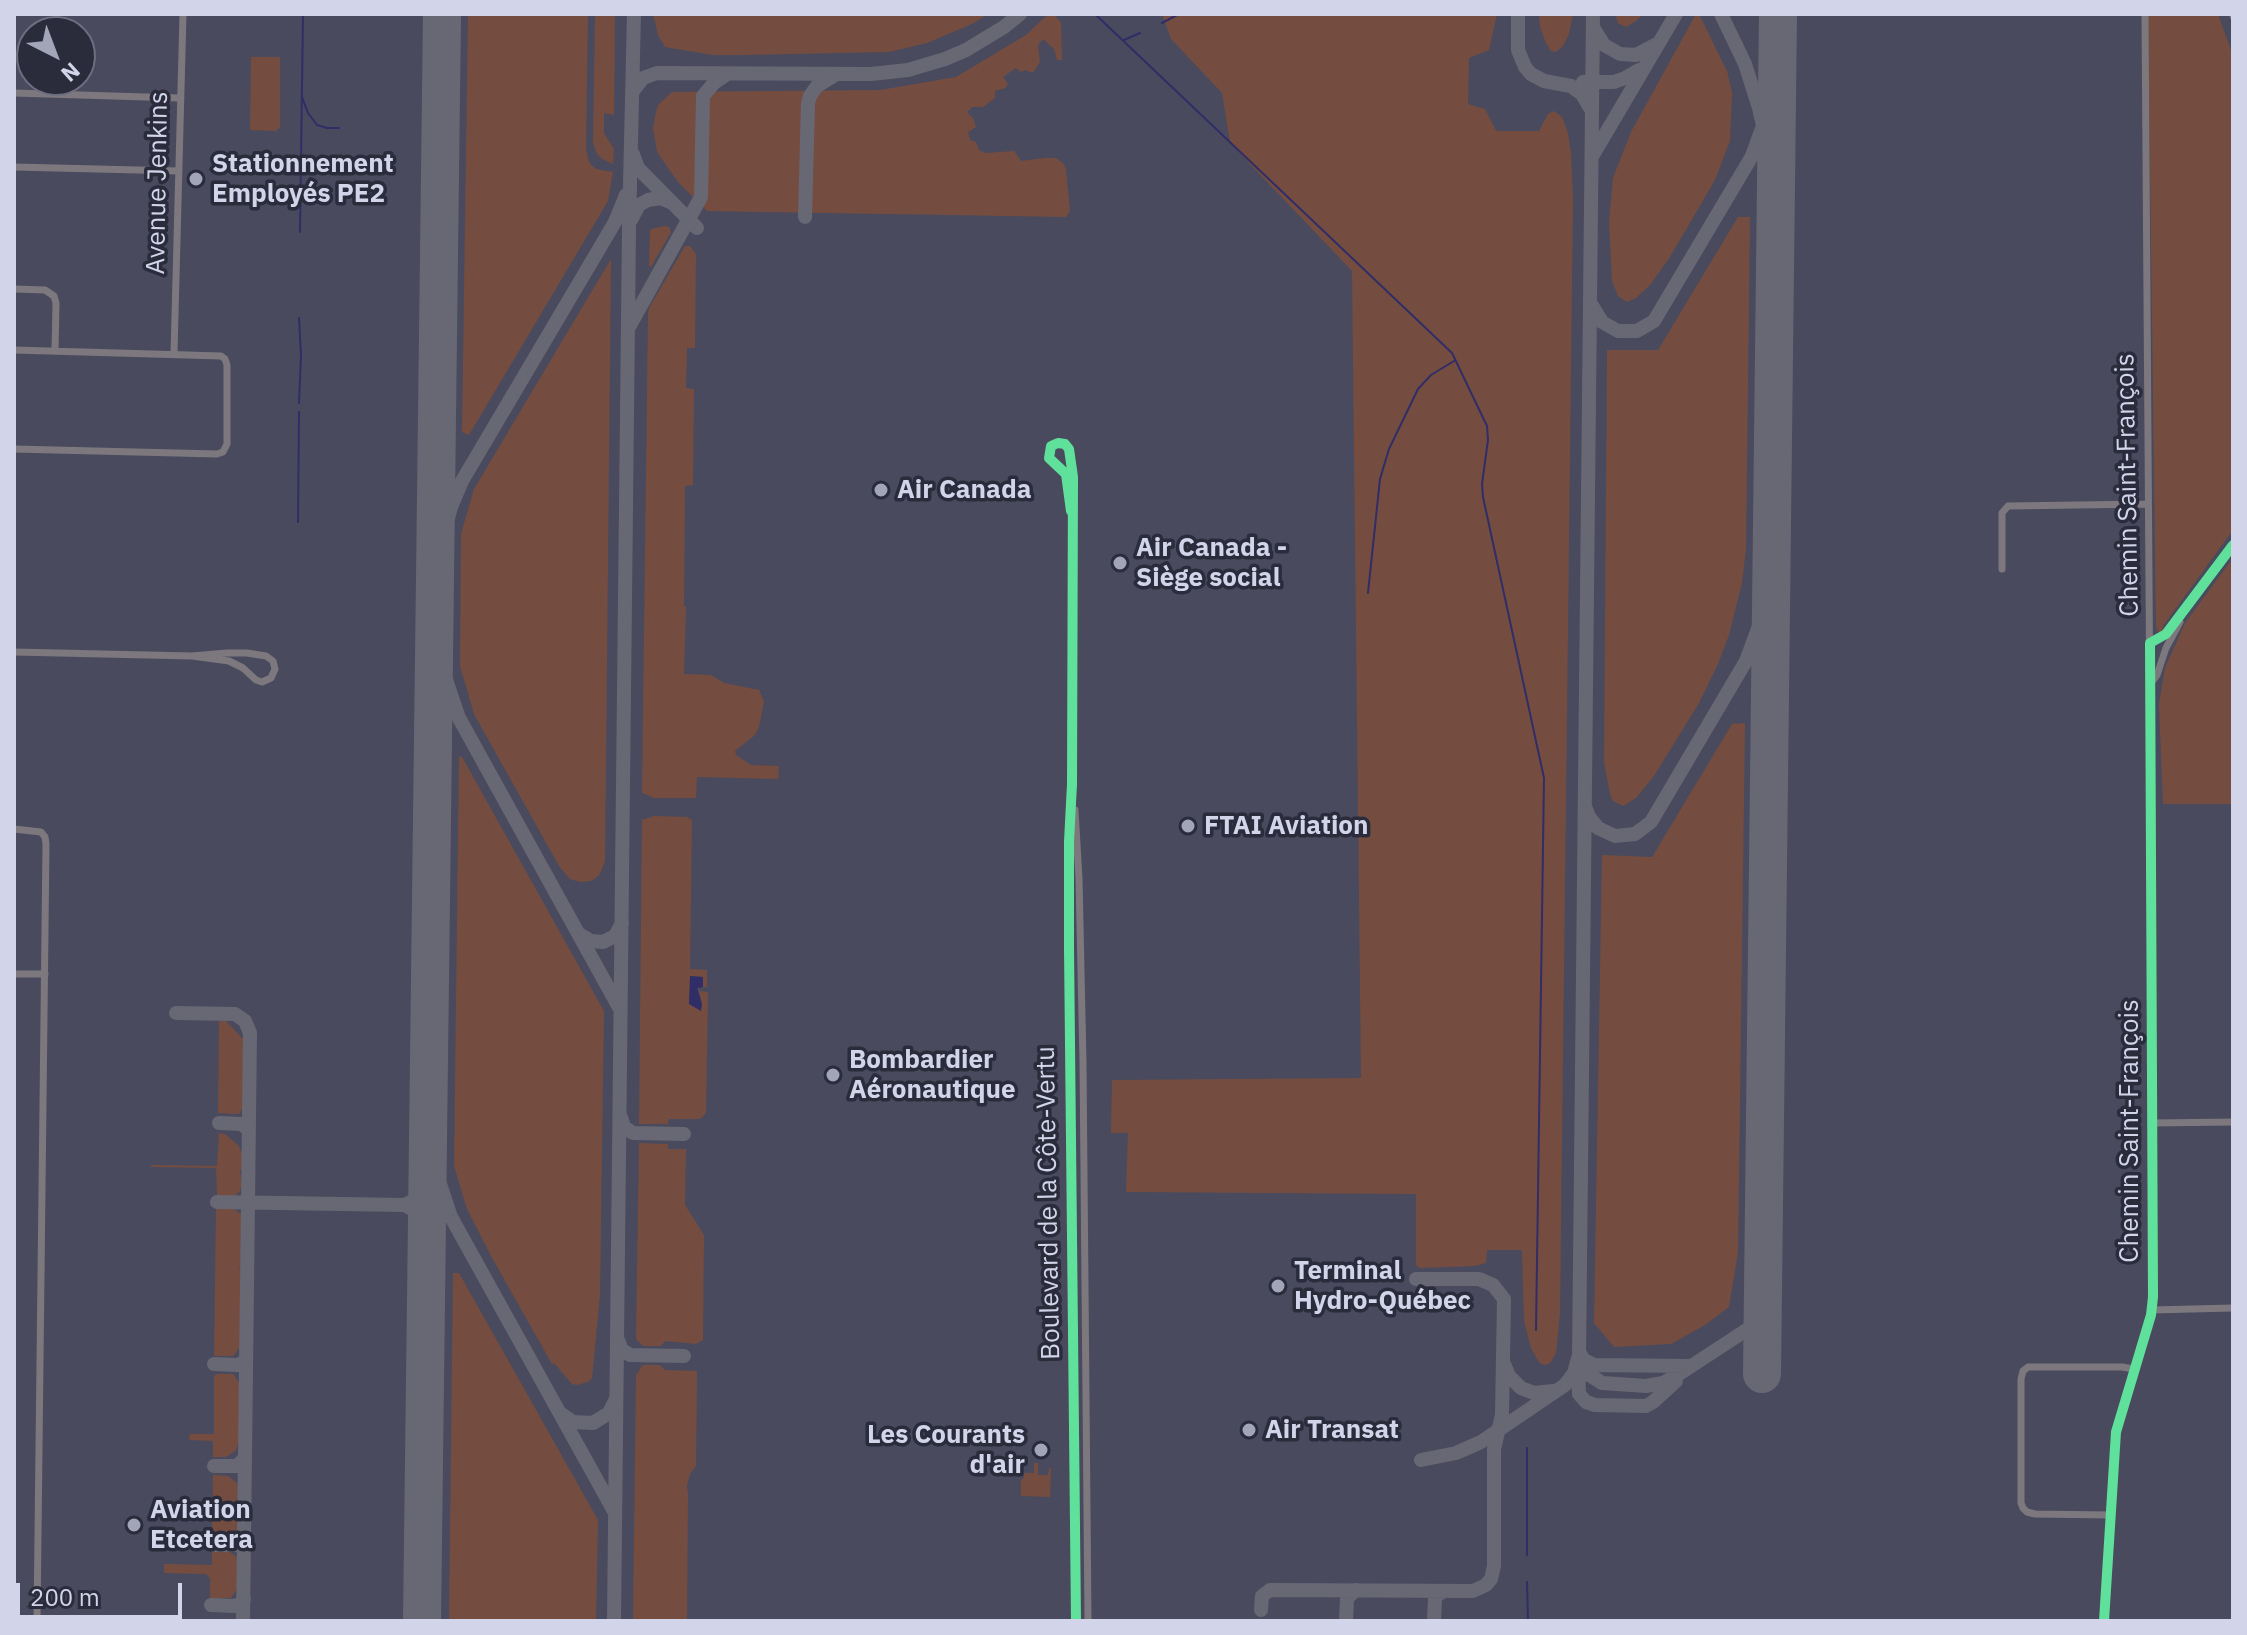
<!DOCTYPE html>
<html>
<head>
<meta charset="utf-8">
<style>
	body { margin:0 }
	#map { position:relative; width:2247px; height:1635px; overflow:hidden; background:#494a5d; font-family:"IBM Plex Sans",sans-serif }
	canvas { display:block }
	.frame { position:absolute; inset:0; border:16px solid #d2d4e9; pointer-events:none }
	.north { position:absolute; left:16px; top:16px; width:80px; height:80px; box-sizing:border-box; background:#2a2b3b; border:2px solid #6d6f81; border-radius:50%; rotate:138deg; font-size:22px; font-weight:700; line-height:32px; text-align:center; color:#d2d4e9 }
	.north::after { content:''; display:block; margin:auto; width:28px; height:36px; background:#a2a4b8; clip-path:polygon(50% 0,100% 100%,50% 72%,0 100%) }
	.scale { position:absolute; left:16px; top:1583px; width:166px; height:36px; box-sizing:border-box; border:4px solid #d2d4e9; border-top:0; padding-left:10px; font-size:24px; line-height:28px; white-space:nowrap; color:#d2d4e9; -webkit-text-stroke:6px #2a2b3b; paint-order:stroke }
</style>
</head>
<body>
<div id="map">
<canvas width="2247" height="1635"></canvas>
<div class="frame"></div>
<div class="north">N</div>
<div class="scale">200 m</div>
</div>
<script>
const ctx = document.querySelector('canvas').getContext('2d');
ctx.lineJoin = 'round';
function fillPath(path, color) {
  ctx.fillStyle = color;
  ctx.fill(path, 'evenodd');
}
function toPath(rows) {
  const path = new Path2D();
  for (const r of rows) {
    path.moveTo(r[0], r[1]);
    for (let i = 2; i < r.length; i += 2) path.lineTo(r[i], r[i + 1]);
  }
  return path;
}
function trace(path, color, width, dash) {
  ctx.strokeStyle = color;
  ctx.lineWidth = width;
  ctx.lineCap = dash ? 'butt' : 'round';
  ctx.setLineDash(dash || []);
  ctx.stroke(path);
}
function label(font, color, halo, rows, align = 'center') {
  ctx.font = font + ' "IBM Plex Sans",sans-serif';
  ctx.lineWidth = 7;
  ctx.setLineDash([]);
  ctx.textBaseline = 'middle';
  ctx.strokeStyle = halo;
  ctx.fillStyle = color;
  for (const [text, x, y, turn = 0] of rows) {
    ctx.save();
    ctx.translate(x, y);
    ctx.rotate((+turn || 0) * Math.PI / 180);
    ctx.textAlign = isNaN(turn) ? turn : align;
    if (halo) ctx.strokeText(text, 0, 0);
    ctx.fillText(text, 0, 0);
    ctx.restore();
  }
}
const green = toPath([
	[468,14,588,14,586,149,589,162,596,169,613,172,608,201,469,435,462,432],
	[595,14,615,14,614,115,604,113,604,133,614,149,613,164,602,159,597,154,593,143],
	[653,14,988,14,974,23,927,43,889,52,742,55,713,55,665,47,658,35],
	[1053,14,1061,22,1062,60,1057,60,1054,49,1043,39,1038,45,1040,62,1035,70,1032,73,1026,70,1020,72,1016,68,1003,77,1008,84,1005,88,995,91,995,98,983,107,972,107,967,112,973,118,976,127,968,132,970,140,976,142,979,150,985,153,1014,151,1021,161,1045,158,1056,158,1064,164,1066,170,1070,211,1066,217,707,211,678,182,657,152,653,128,656,112,658,105,672,92,880,90,956,77,1026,35,1045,17],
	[1162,14,1497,14,1489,50,1469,58,1468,104,1485,109,1496,131,1539,131,1548,114,1554,111,1562,117,1568,133,1571,153,1573,198,1560,1313,1556,1353,1551,1362,1546,1365,1541,1364,1537,1359,1531,1348,1524,1321,1522,1250,1487,1250,1486,1263,1475,1266,1420,1268,1416,1265,1416,1194,1126,1192,1128,1133,1111,1133,1112,1080,1361,1078,1352,271,1230,143,1222,93,1171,39],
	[1539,14,1573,14,1569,34,1563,46,1556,52,1551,51,1546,43,1540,27],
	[1615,14,1643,14,1636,21,1626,27,1618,23],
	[1696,14,1699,14,1727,71,1732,93,1730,141,1715,180,1670,257,1650,285,1636,298,1627,302,1618,296,1612,281,1609,222,1613,178,1631,132],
	[2148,14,2218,14,2233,56,2233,530,2163,626,2162,633,2157,631,2156,626],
	[251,57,280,57,280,127,276,131,250,130],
	[1738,217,1750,217,1746,549,1742,583,1729,635,1718,664,1699,703,1654,776,1636,798,1623,806,1613,801,1610,794,1604,762,1607,350,1658,350],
	[664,226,669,227,671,232,651,267,649,266,650,231,651,229],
	[685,246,690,246,696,254,695,348,687,348,686,388,694,389,693,485,685,486,684,606,686,607,684,674,711,675,724,683,759,690,764,701,759,727,755,735,735,751,736,755,751,765,779,766,778,779,697,777,696,798,654,798,642,793,648,314,649,308],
	[611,259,605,861,600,874,596,878,591,881,580,882,570,879,559,866,474,714,460,666,461,534,474,489],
	[2233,558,2233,804,2163,804,2159,704,2165,668,2185,623],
	[1745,723,1738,1252,1729,1307,1705,1325,1671,1344,1614,1347,1594,1323,1602,855,1652,857,1732,724],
	[459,756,462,757,604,1011,600,1295,592,1378,588,1382,577,1385,572,1384,554,1363,552,1364,491,1256,467,1209,454,1166],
	[654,816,687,817,692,820,690,969,707,970,707,987,703,987,703,977,690,976,702,1004,699,991,708,992,706,1113,700,1119,669,1119,668,1124,639,1124,642,820],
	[222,1020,226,1021,243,1039,244,1043,243,1108,239,1114,218,1113,219,1021],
	[219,1133,225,1134,238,1145,242,1153,242,1169,240,1171,242,1186,240,1191,235,1196,217,1195,216,1168,151,1167,151,1165,217,1166],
	[639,1143,668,1144,668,1149,686,1149,685,1205,704,1235,703,1340,696,1344,665,1341,661,1346,643,1346,636,1339],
	[216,1208,234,1209,241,1214,242,1218,241,1267,239,1268,241,1274,240,1347,233,1356,214,1356],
	[453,1273,459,1273,598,1520,596,1621,449,1621],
	[643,1365,660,1365,665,1370,697,1371,696,1466,690,1474,687,1486,688,1494,687,1621,633,1621,636,1375],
	[217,1374,233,1374,240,1384,239,1443,235,1451,226,1457,213,1457,213,1441,189,1440,190,1434,214,1434,214,1376],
	[1034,1463,1038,1463,1038,1475,1048,1475,1049,1468,1051,1468,1050,1497,1021,1496,1021,1480,1024,1478,1024,1473,1034,1473],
	[213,1475,228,1476,237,1483,238,1487,237,1535,220,1542,212,1541],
	[212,1548,226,1549,238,1558,237,1589,231,1598,210,1598,210,1578,206,1574,164,1573,164,1564,212,1565]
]);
const water = toPath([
	[690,976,703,977,703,987,697,988,702,1004,701,1011,689,1004]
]);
const stream = toPath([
	[1095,14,1452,353,1487,426,1488,440,1482,484,1483,497,1544,778,1536,1330],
	[1162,23,1179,14],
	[1124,40,1140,33],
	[302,97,308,113,317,125,327,128,339,128],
	[300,232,303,14],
	[299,318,301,355,299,403],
	[298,522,299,412],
	[1368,593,1380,479,1389,449,1418,389,1431,375,1454,361],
	[1527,1448,1527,1555],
	[1527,1582,1528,1621]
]);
const taxiway = toPath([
	[1518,14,1518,50,1525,67,1531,74,1544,81,1571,86,1582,94,1590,108],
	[1593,14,1579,1358,1588,1374,1602,1383,1646,1386,1663,1383,1676,1376,1751,1327,1760,1312,1763,1299],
	[1721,14,1745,64,1759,108,1770,156,1775,220],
	[1594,29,1604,45,1620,54,1636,55,1655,45],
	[1583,82,1614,82,1625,78,1639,70],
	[633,91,643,78,657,73,871,74,908,70,945,59,966,50,1004,27,1020,14],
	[633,154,638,168,697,228],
	[1593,155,1676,14],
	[805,217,808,103,810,96,817,86,835,75],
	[631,220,639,205,648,200,660,198,670,202],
	[1591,304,1602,322,1618,331,1637,331,1654,321,1752,156,1771,104,1777,56],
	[629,327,701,197,703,96,714,83,727,74],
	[1586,809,1589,817,1598,828,1615,836,1635,834,1651,822,1746,661,1765,610,1771,564],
	[579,934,591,941,603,942,615,936,622,923],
	[620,1009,459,718,442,668,438,636,436,602,437,570,443,537,451,507,462,481,615,222,626,195],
	[176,1013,235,1014,245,1021,250,1033,243,1621],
	[429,1049,431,1143,438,1178,451,1217,614,1511],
	[621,1117,624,1127,633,1133,684,1134],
	[219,1123,241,1124,249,1130],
	[217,1202,405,1205,420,1214,425,1221,427,1231],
	[405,1205,420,1197,426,1190,427,1181],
	[618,1340,622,1350,630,1355,684,1356],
	[1580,1354,1584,1360,1594,1365,1690,1366],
	[214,1364,237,1365,243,1363,246,1358],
	[1504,1364,1509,1376,1521,1388,1534,1393,1553,1391],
	[1578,1366,1579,1394,1586,1402,1595,1405,1646,1406,1653,1402,1676,1381],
	[560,1413,573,1422,593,1423,609,1413,616,1399],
	[1421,1460,1456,1453,1481,1442,1565,1385,1574,1373,1578,1358],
	[214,1466,237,1466,245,1458],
	[214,1545,244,1545],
	[211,1605,235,1606,240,1604,244,1599],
	[1261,1610,1262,1596,1270,1590,1473,1591,1486,1585,1491,1579,1494,1566,1494,1449,1502,1415,1504,1299,1493,1285,1479,1279,1416,1279],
	[614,1621,629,227,634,14],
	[1346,1621,1347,1598,1356,1590],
	[1434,1621,1435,1599,1438,1594,1445,1591]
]);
const runway = toPath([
	[1762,1374,1778,14],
	[422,1621,442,14]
]);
const minor = toPath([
	[2233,14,2233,16],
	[14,93,179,98],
	[14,167,179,171],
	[14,289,45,290,54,296,56,303,55,351],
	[14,350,221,356,225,359,227,365,227,444,223,452,217,454,14,449],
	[174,353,183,14],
	[1071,511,1066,474,1049,458,1051,446,1058,443,1065,444,1069,449,1073,477,1072,784,1069,842,1069,948,1076,1621],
	[2002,569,2002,513,2008,506,2148,504],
	[2150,643,2166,634,2233,545],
	[14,652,192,656,229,661,243,668,256,680,262,682,271,678,275,669,273,661,266,656,247,653,227,653,192,656],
	[2150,684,2157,675,2166,648,2180,622],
	[1075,810,1079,879,1083,1062,1088,1621],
	[14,829,41,832,45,837,46,844,37,1621],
	[14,974,45,974],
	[2153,1123,2233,1122],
	[2152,1310,2233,1308],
	[2110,1515,2035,1514,2027,1512,2023,1508,2021,1503,2021,1379,2023,1371,2028,1367,2122,1367,2134,1369],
	[2104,1621,2116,1432,2151,1315,2154,1291,2145,14]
]);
const cycleway = toPath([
	[1071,511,1066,474,1049,458,1051,446,1058,443,1065,444,1069,449,1073,477,1072,784,1069,842,1069,948,1076,1621],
	[2104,1621,2116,1432,2151,1315,2153,1297,2150,643,2166,634,2233,545]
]);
const markers = [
	[196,179,8,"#a2a4b8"],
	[881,490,8,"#a2a4b8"],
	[1120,563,8,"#a2a4b8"],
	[1188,826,8,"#a2a4b8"],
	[833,1075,8,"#a2a4b8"],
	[1278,1286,8,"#a2a4b8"],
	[1249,1430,8,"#a2a4b8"],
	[1041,1450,8,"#a2a4b8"],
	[134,1525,8,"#a2a4b8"]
];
const poiNames = [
	["Stationnement",212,164],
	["Employés PE2",212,194],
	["Air Canada",897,490],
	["Air Canada -",1136,548],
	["Siège social",1136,578],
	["FTAI Aviation",1204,826],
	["Bombardier",849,1060],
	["Aéronautique",849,1090],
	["Terminal",1294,1271],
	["Hydro-Québec",1294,1301],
	["Air Transat",1265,1430],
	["Les Courants",1025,1435,"right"],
	["d'air",1025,1465,"right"],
	["Aviation",150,1510],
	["Etcetera",150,1540]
];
const streetNames = [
	["Avenue Jenkins",158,183,-89],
	["Chemin Saint-François",2128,485,-91],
	["Chemin Saint-François",2130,1131,-90],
	["Boulevard de la Côte-Vertu",1049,1203,-91]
];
fillPath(green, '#754d40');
fillPath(water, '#302d67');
trace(stream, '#302d67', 2);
trace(taxiway, '#686875', 14);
trace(runway, '#686875', 38);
trace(minor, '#7d787e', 7);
trace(cycleway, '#60e19b', 10);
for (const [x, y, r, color] of markers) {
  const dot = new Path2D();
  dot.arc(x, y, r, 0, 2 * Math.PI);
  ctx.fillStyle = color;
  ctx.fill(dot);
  trace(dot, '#2a2b3b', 3);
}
label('bold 26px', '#d2d4e9', '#2a2b3b', poiNames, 'left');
label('26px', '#d2d4e9', '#2a2b3b', streetNames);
</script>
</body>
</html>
